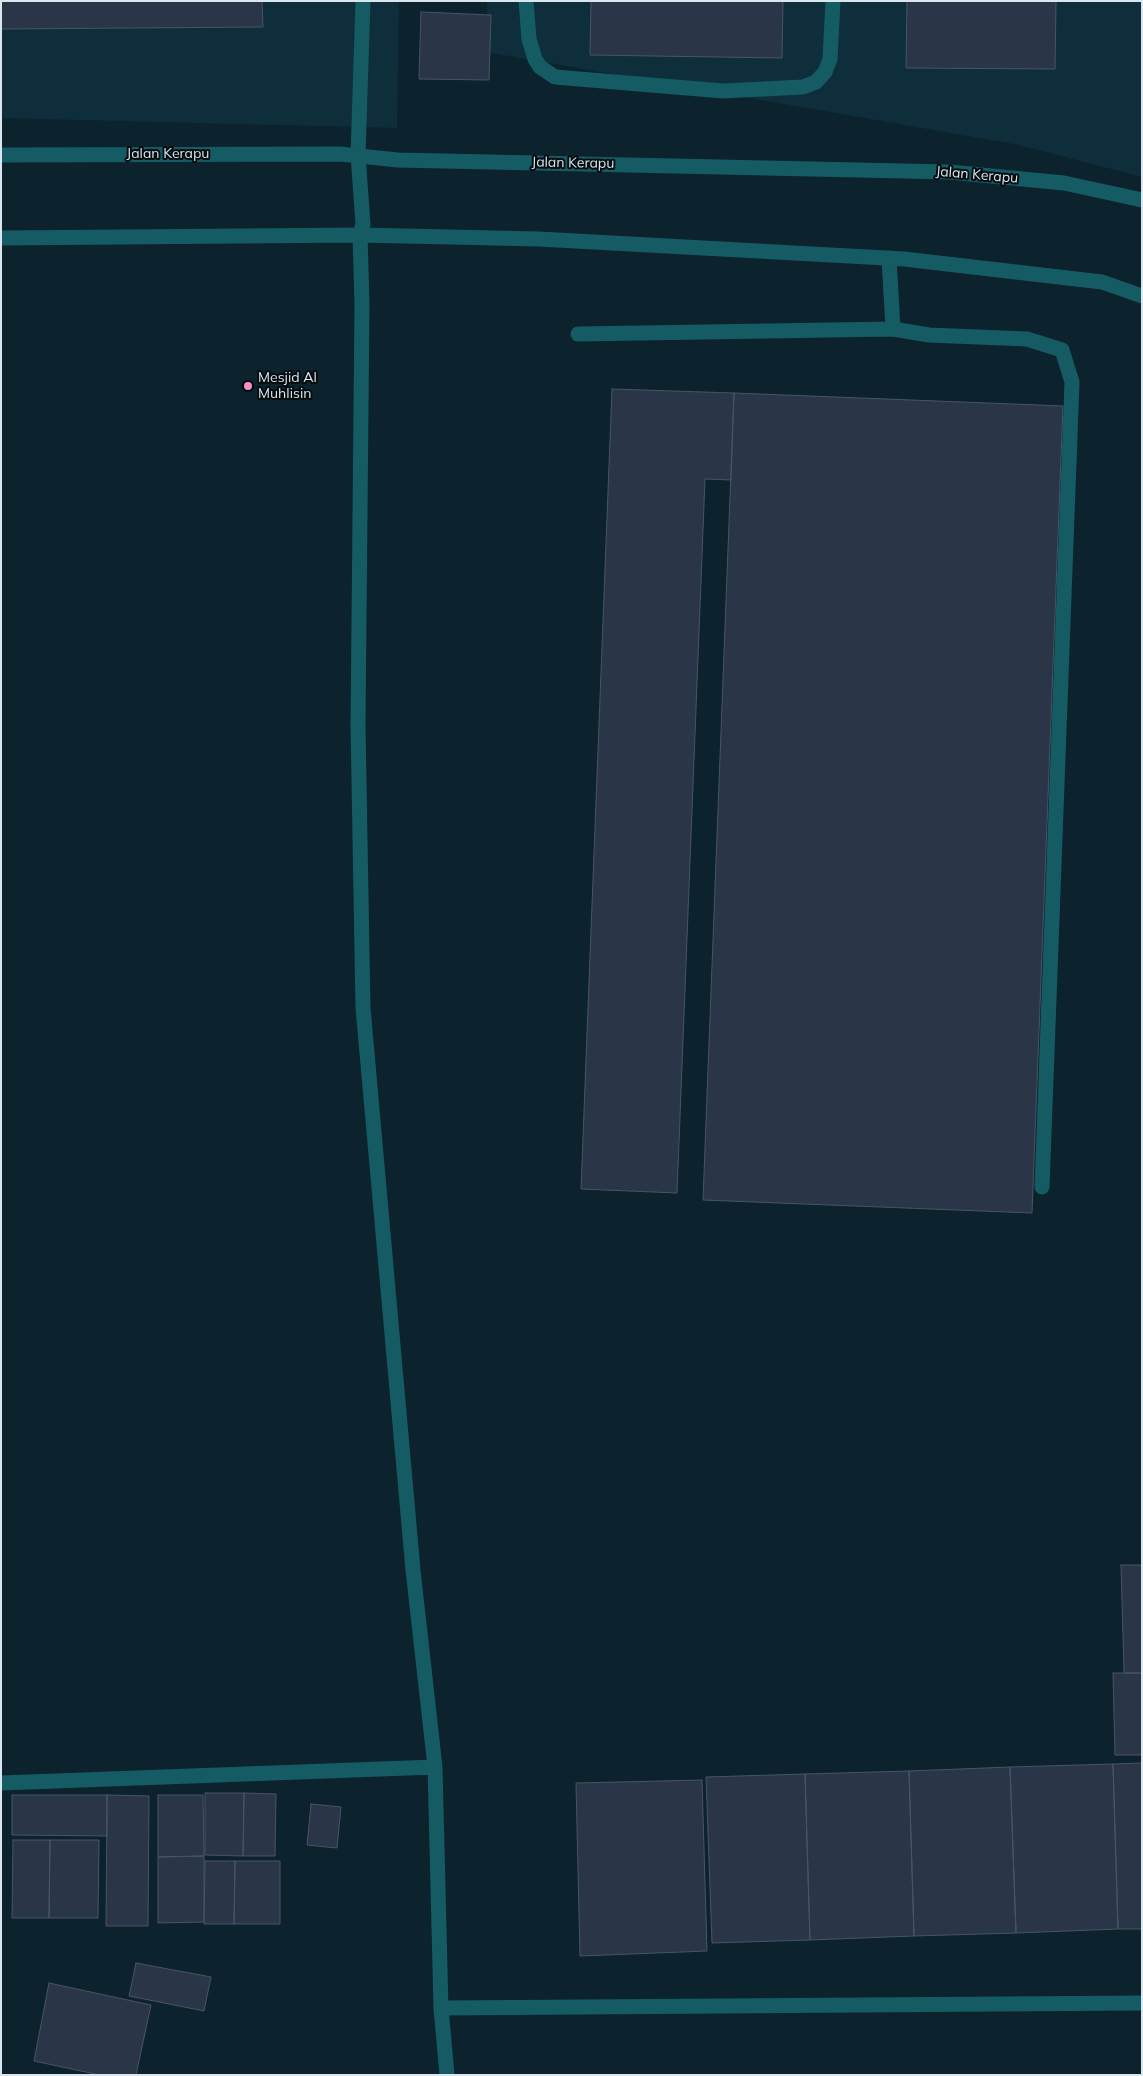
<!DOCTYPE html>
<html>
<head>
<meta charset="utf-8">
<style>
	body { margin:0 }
	#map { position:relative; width:1143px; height:2076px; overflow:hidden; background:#0c222d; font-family:Mulish,sans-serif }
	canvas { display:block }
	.frame { position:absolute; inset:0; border:2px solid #d9e6ed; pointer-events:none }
</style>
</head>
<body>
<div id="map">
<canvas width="1143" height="2076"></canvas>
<div class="frame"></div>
</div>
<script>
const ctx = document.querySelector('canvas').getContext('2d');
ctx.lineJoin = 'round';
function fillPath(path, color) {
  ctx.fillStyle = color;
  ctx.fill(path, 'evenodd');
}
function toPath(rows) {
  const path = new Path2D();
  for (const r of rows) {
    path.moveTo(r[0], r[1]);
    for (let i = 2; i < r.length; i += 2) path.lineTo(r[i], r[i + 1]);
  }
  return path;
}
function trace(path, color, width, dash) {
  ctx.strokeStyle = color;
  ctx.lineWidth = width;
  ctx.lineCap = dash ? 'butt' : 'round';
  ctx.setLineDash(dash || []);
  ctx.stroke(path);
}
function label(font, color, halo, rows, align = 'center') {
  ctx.font = font + ' Mulish,sans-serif';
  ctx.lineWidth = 4;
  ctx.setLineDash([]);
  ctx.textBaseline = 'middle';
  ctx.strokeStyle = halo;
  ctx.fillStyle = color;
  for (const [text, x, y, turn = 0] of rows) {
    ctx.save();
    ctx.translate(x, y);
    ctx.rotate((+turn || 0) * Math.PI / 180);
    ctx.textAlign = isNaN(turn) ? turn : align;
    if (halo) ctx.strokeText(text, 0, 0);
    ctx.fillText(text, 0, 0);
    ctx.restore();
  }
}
const built = toPath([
	[1,1,399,1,397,128,1,118],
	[487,1,1142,1,1142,177,1019,145,486,52]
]);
const building = toPath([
	[1,1,262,1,263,27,1,29,1,1],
	[591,1,783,1,782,58,590,55,591,1],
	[907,1,1056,1,1055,69,906,68,907,1],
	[421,12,491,15,489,80,419,79,421,12],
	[612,389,734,393,731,480,705,479,677,1193,581,1189,612,389],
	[734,393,1063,406,1032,1213,703,1200,734,393],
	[1121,1565,1142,1565,1142,1673,1124,1673,1121,1565],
	[1113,1673,1142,1673,1142,1755,1115,1755,1113,1673],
	[1142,1763,1142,1929,1118,1929,1113,1764,1142,1763],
	[1113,1764,1118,1929,1016,1933,1010,1767,1113,1764],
	[1010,1767,1016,1933,914,1936,909,1771,1010,1767],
	[909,1771,914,1936,810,1940,805,1774,909,1771],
	[805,1774,810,1940,712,1943,706,1777,805,1774],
	[702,1780,707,1951,580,1956,576,1783,702,1780],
	[205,1793,244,1793,243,1856,205,1855,205,1793],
	[244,1793,276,1794,275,1856,243,1856,244,1793],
	[12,1795,107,1795,107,1836,12,1835,12,1795],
	[107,1795,149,1796,148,1926,106,1926,107,1795],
	[158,1795,203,1795,204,1856,158,1857,158,1795],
	[311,1804,341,1807,337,1848,307,1845,311,1804],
	[13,1840,50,1840,49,1918,12,1918,13,1840],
	[50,1840,99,1840,98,1918,49,1918,50,1840],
	[204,1856,204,1922,158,1923,158,1857,204,1856],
	[205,1861,235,1861,234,1924,204,1924,205,1861],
	[235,1861,280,1861,280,1924,234,1924,235,1861],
	[136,1963,211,1977,204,2011,129,1996,136,1963],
	[49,1983,151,2005,136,2075,100,2075,34,2061,49,1983]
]);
const service = toPath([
	[526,1,529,39,535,59,540,67,555,77,723,91,803,87,816,82,825,72,830,59,833,1],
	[358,155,363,1],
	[889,258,893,329,929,335,1027,339,1062,350,1072,382,1042,1187],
	[578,334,893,329],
	[441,2008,1142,2003]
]);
const minor = toPath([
	[358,155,363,224,360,235,362,304,358,725,363,1008,413,1570,435,1767,441,2008,447,2075],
	[1,1783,435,1767]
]);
const tertiary = toPath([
	[1,155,340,154,398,160,950,172,1064,183,1142,200],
	[1,238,360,235,539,239,904,259,1102,282,1142,296]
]);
const markers = [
	[248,386,5,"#fb8fc3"]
];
const streetNames = [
	["Jalan Kerapu",168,154],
	["Jalan Kerapu",573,163,1],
	["Jalan Kerapu",977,175,5]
];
const poiNames = [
	["Mesjid Al",258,378],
	["Muhlisin",258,394]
];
fillPath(built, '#0e2e3c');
fillPath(building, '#2a3647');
trace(building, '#475568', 1);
trace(service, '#155b64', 15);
trace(minor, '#155b64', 15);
trace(tertiary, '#155b64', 15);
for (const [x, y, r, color] of markers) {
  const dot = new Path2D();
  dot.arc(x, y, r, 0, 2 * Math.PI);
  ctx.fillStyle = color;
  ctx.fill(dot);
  trace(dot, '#030b0f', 2);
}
label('14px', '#d9e6ed', '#030b0f', streetNames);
label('14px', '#d9e6ed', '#030b0f', poiNames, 'left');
</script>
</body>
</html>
